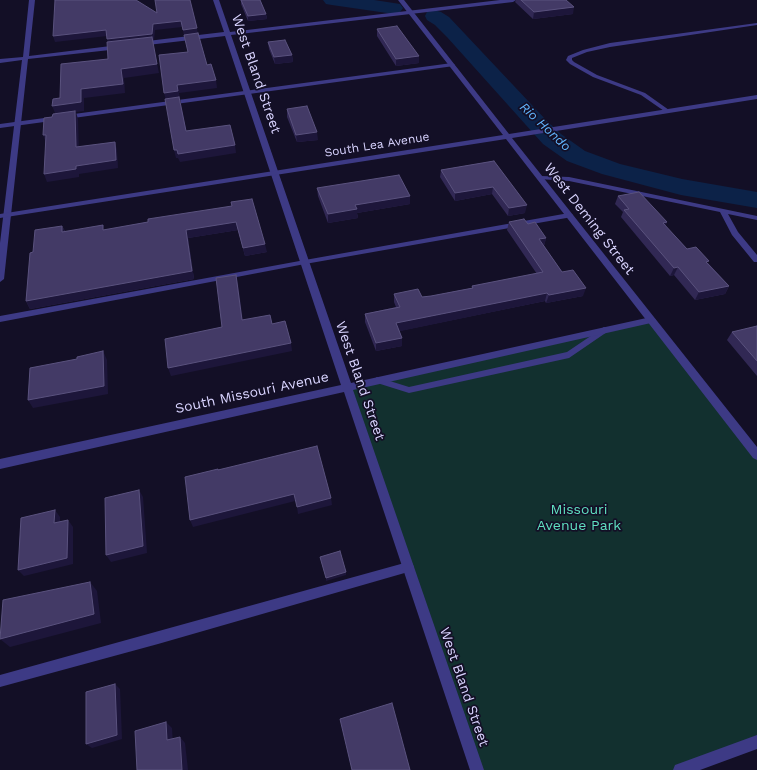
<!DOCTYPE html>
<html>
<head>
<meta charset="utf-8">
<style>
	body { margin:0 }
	canvas { display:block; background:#130f26 }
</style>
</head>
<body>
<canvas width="757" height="770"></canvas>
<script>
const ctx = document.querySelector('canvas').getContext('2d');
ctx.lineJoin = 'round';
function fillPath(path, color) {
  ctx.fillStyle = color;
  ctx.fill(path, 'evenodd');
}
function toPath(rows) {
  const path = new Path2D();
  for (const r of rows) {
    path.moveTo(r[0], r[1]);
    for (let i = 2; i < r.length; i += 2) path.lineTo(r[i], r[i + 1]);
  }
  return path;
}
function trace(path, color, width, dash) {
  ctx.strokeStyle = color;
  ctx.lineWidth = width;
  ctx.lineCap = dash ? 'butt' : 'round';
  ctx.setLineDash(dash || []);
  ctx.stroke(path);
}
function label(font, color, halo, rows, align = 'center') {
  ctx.font = font + ' "Work Sans",sans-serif';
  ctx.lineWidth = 3.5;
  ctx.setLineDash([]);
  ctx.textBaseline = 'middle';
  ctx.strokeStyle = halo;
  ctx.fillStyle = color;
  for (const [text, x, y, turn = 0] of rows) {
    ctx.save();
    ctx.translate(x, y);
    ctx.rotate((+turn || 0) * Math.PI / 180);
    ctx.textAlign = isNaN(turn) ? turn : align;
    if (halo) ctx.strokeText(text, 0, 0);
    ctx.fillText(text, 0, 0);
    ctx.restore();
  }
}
const green = toPath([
	[651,320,757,455,757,742,680,770,477,770,347,387]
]);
const river = toPath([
	[323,0,374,0,400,4,403,8,400,12,394,14,332,5,326,4,323,0],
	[434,10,441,12,449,17,546,120,561,134,585,151,620,164,682,179,757,192,757,208,681,195,602,174,567,161,543,144,447,37,435,25,427,20,425,16,427,12,434,10]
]);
const service = toPath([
	[757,23,757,25,610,47,587,52,572,58,572,60,574,62,597,75,645,93,669,110,669,112,667,113,641,95,593,77,570,64,566,60,568,56,583,50,610,43,757,23],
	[452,63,455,65,454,66,0,128,0,124,452,63],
	[541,176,569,177,757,216,757,220,728,214,738,232,757,255,757,262,754,262,732,235,720,212,569,181,539,179,538,178,541,176],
	[569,213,573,215,572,217,305,264,0,322,0,316,305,260,569,213],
	[604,327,607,328,608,330,607,332,569,358,409,393,374,382,373,380,377,377,409,387,567,352,604,327],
	[408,562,412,563,414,567,412,571,408,572,158,644,0,687,0,675,408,562]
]);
const minor = toPath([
	[29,0,35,0,29,56,119,45,122,47,119,49,28,59,4,279,0,282,0,243,22,60,0,63,0,59,23,57,29,0],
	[213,0,219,0,230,32,500,0,516,0,513,2,231,35,351,383,651,317,656,320,651,323,353,390,484,770,470,770,344,392,0,469,0,459,341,385,225,36,139,46,136,44,139,42,224,32,213,0]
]);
const tertiary = toPath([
	[398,0,404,0,509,134,757,95,757,99,512,138,757,447,757,460,753,458,506,139,0,218,0,214,503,135,398,0],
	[757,735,757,749,700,770,673,770,675,765,757,735]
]);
const wall = toPath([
	[241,0,260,0,266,14,267,19,248,21,241,4],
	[516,0,566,0,573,14,533,19,515,2],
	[377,29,419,56,419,63,396,66,377,36],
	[268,42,292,55,293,62,275,64,269,49],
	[287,109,318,140,297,142,287,117],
	[494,161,525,213,508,216,492,194,455,201,440,177,441,170],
	[317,188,410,204,357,213,358,218,328,223,318,196],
	[618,196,667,222,665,226,687,249,708,263,729,286,725,294,695,300,674,275,670,276,621,217,623,212,615,204],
	[232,206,267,252,245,256,238,230,188,238,194,279,30,309,26,301,33,252,62,226,65,231,105,230,148,222],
	[509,222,546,238,544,246,562,272,583,296,546,303,545,301,399,331,402,338,402,346,376,351,365,322,365,314,396,307,394,302,394,294,422,297,431,296,472,288,472,286,537,274,507,230],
	[757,326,757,376,727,340,732,332]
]);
const shadedWall = toPath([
	[574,7,573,14,533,19,534,12],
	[266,14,267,19,248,21,248,16],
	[181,21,182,27,155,30,154,40,152,40,159,73,124,78,125,93,84,98,84,111,76,112,78,119,79,155,56,115,52,106,81,89,123,84,107,39,153,24],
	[197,28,198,35,184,36,183,30],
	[106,30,107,36,55,42,53,36],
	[292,55,293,62,275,64,274,57],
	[419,56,419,63,396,66,396,59],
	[216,80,217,88,179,93,188,139,166,100,164,93,177,85],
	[317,132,318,140,297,142,296,135],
	[43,135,46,135,46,143],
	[115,142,117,150,118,168,79,174,79,177,47,182,44,174],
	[235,145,236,153,180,162,178,158,176,158,174,150],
	[493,187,492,194,455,201,455,193],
	[410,196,410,204,357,213,358,218,328,223,328,214,355,205],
	[527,205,525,213,508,216,509,208],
	[236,222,238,230,188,238,194,279,30,309,26,301,186,230],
	[667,222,664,230,663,223],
	[62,226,66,234,62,232],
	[546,238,544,246,537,247,539,239],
	[265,244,267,252,245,256,243,248],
	[678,267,674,275,670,276,674,268],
	[236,275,238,283,244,329,242,320],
	[729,286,725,294,695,300,699,292],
	[586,288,583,296,546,303,549,295],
	[547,293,545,301,396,332,396,323],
	[402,338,402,346,376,351,376,343],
	[291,343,292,351,171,376,168,368],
	[103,351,107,360,108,394,33,408,28,400],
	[139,490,143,497,147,553,111,562,106,555],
	[294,494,295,501,193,527,190,520],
	[331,498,332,505,298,514,297,507],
	[55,510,60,517,60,530,54,523],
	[68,520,73,527,73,564,24,576,18,570],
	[346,572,346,575,326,581,326,578],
	[90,582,97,591,101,623,10,647,0,639],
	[115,684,120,689,122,739,92,748,86,744],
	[166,722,172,728,173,746,167,740],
	[180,737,185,743,188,770,182,770]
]);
const building = toPath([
	[55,0,136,0,157,13,155,0,190,0,197,28,183,30,181,21,153,24,152,34,107,39,106,30,53,36,55,0],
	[241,0,260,0,266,14,248,16,241,0],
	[521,0,566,0,574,7,534,12,521,0],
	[397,26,419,56,396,59,377,29,397,26],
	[198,33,207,65,211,64,216,80,177,85,178,91,164,93,159,55,188,52,184,35,198,33],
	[152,37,157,64,121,69,123,84,81,89,81,102,52,106,53,99,60,98,61,64,108,59,107,42,152,37],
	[285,40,292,55,274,57,268,42,285,40],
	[179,97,186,131,230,125,235,145,178,154,177,150,174,150,165,99,179,97],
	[307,106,317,132,296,135,287,109,307,106],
	[75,111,76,147,115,142,116,160,76,166,76,169,44,174,46,135,43,135,44,118,52,117,53,114,75,111],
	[494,161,527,205,509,208,493,187,455,193,441,170,494,161],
	[399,175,410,196,355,205,357,209,328,214,317,188,399,175],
	[639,192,667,222,663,223,687,249,696,247,709,261,706,262,729,286,699,292,678,267,674,268,624,210,629,209,618,196,639,192],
	[252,199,265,244,243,248,236,222,186,230,192,271,26,301,30,253,33,252,35,230,62,226,62,232,103,225,103,230,148,222,148,219,232,206,231,202,252,199],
	[524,219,528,224,535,222,546,238,539,239,562,272,573,270,586,288,549,295,547,293,396,323,402,338,376,343,365,314,400,307,394,294,418,289,422,297,431,296,473,288,472,286,543,272,509,222,524,219],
	[236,275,242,320,270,315,272,324,285,321,291,343,168,368,165,339,222,327,216,278,236,275],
	[757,326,757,361,732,332,757,326],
	[103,351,104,386,28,400,30,368,77,359,77,357,103,351],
	[317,446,331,498,297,507,294,494,190,520,185,477,218,469,218,470,317,446],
	[139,490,143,546,106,555,105,498,139,490],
	[55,510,54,523,68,520,67,558,18,570,21,518,55,510],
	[340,551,346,572,326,578,320,557,340,551],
	[90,582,94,614,0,639,3,600,90,582],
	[115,684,117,735,86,744,86,692,115,684],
	[392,703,410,770,352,770,340,719,392,703],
	[166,722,167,740,180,737,182,770,137,770,135,731,166,722]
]);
const farStreetnames = [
	["South Lea Avenue",377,145,-9]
];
const farWaternames = [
	["Rio Hondo",545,127,43]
];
const streetNames = [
	["West Bland Street",256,74,71],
	["West Deming Street",589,219,52],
	["West Bland Street",360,381,71],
	["South Missouri Avenue",252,393,-12],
	["West Bland Street",464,687,71]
];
const parkNames = [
	["Missouri",579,510],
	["Avenue Park",579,526]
];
fillPath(green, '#12302f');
fillPath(river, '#0c2248');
fillPath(service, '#3d3a85');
fillPath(minor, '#3d3a85');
fillPath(tertiary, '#3d3a85');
fillPath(wall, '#312854');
fillPath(shadedWall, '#1d163a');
fillPath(building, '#433a66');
trace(building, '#5a527e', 1);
label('12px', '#d9d4ff', '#130f26', farStreetnames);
label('italic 13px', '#62b6ff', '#130f26', farWaternames);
label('14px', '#d9d4ff', '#130f26', streetNames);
label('14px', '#5fe0c0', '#130f26', parkNames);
</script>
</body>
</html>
